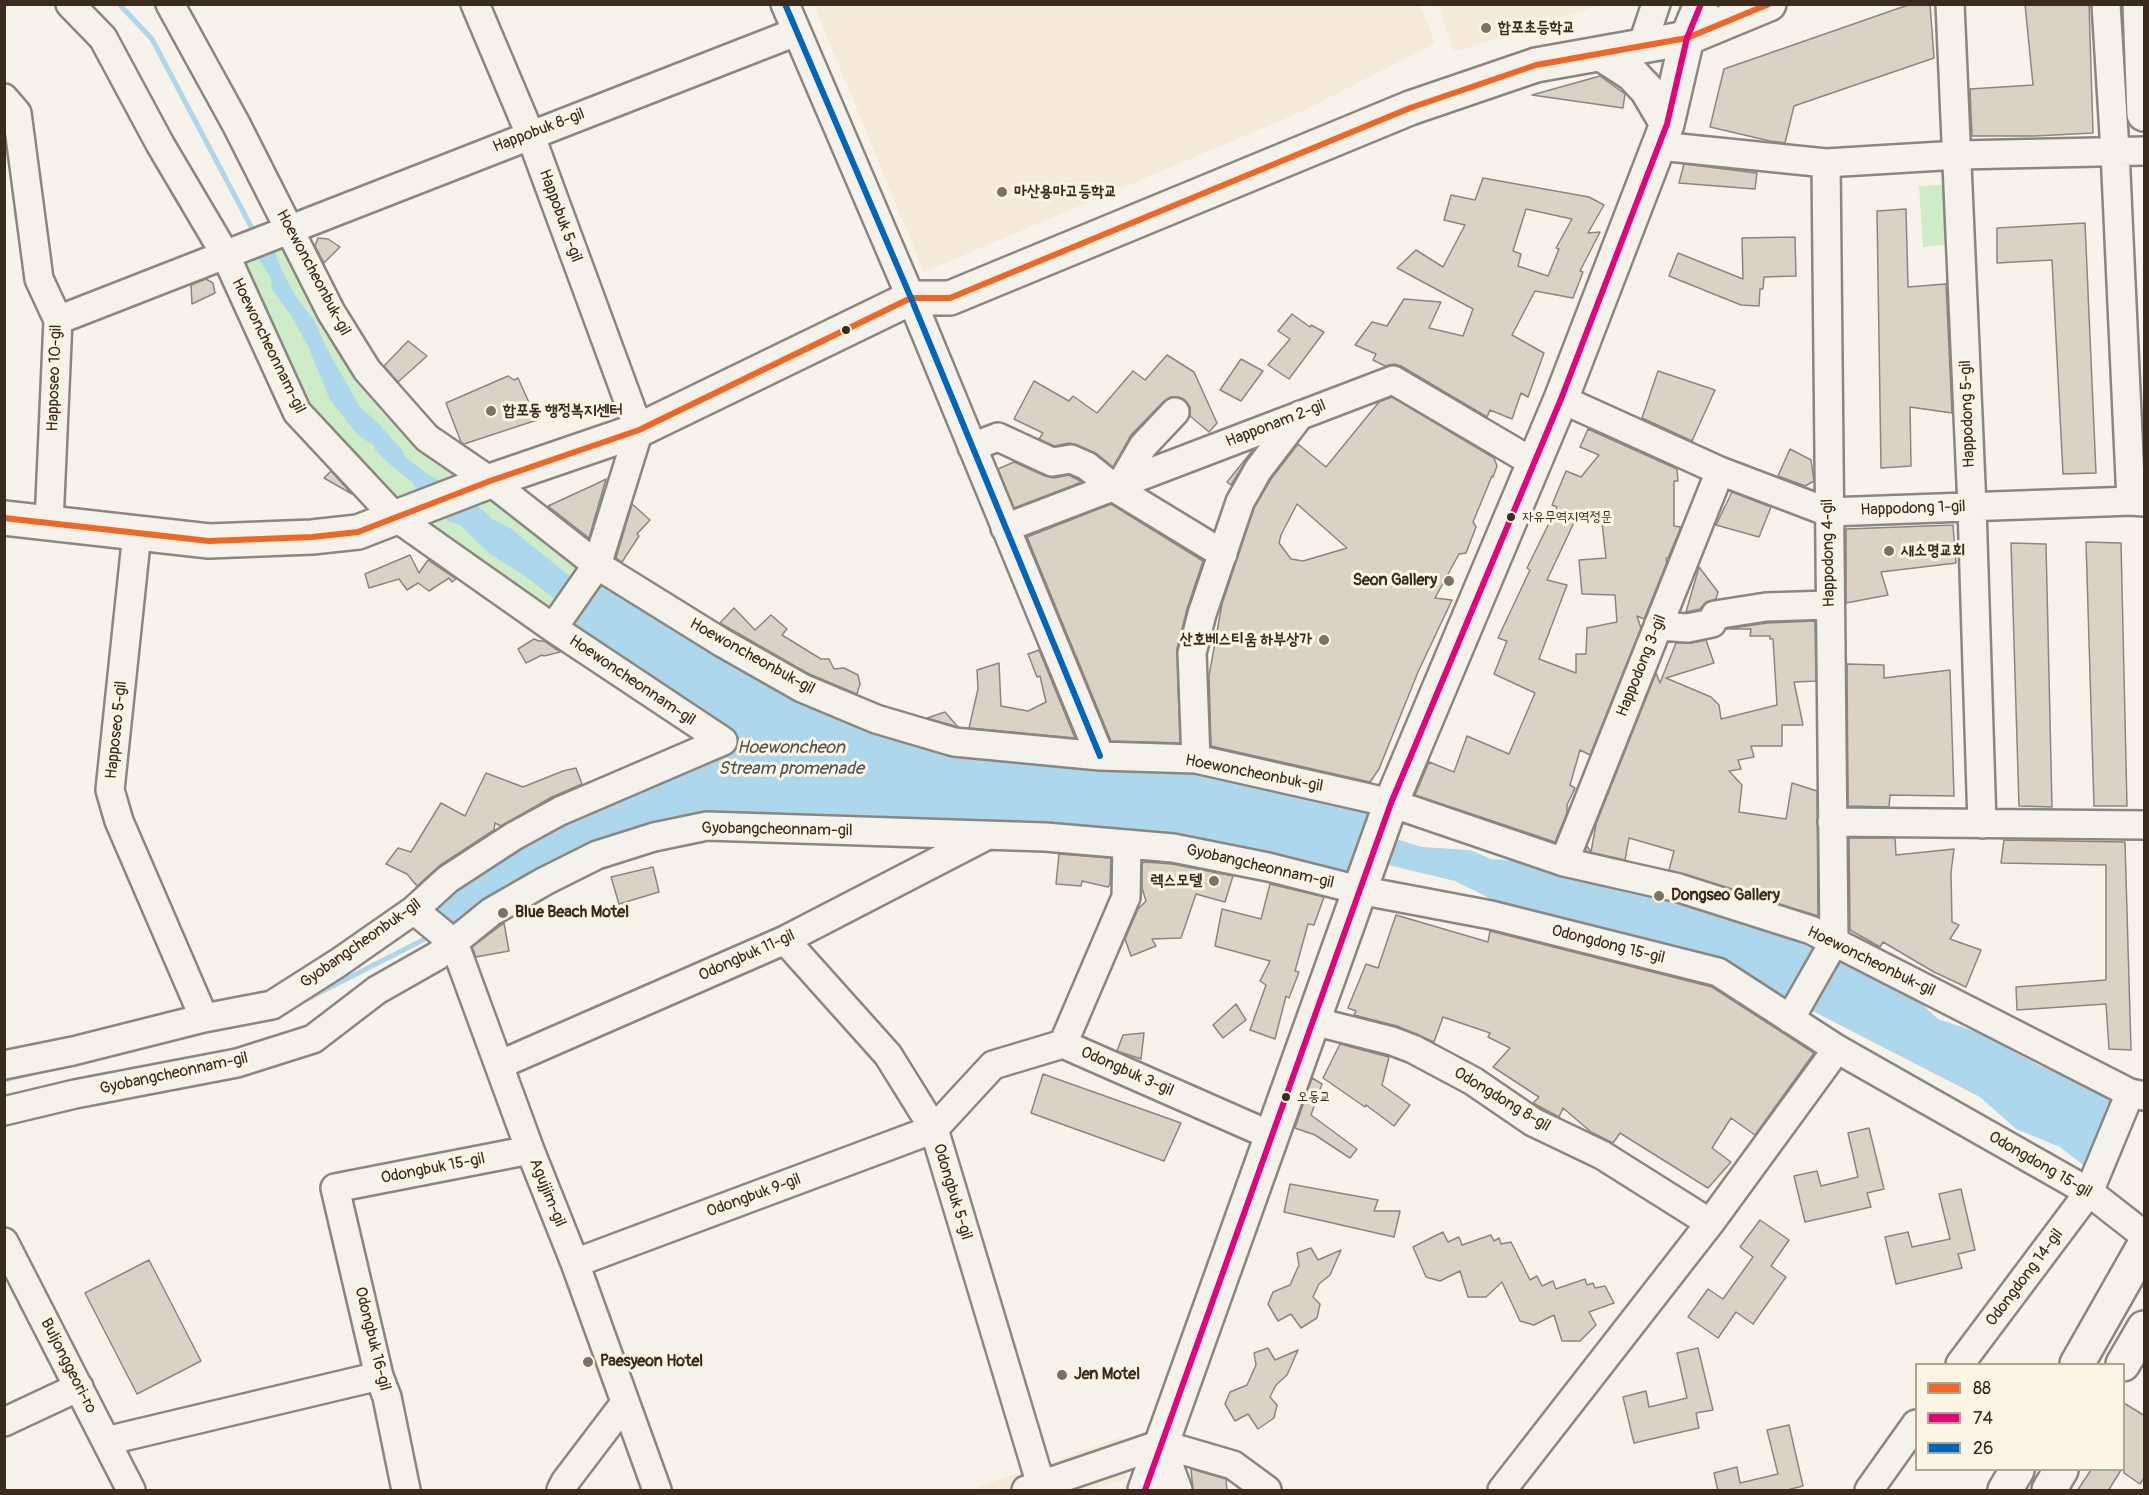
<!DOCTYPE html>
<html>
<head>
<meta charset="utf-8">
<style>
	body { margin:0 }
	#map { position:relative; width:2149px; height:1495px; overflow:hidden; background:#f7f3ea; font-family:Pangolin,sans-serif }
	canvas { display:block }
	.frame { position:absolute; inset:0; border:6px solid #3b2a1e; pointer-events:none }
	.legend { position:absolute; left:1915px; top:1363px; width:210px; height:108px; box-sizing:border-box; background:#fcf5e5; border:2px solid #afa495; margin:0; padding:8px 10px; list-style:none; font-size:18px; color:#3b2a1e }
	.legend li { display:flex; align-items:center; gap:12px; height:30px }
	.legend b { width:30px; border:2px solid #afa495 }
</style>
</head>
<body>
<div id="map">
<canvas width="2149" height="1495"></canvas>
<div class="frame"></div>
<ul class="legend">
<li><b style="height:8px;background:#f26522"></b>88</li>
<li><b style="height:8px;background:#e5007d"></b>74</li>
<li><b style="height:8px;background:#0065bd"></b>26</li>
</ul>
</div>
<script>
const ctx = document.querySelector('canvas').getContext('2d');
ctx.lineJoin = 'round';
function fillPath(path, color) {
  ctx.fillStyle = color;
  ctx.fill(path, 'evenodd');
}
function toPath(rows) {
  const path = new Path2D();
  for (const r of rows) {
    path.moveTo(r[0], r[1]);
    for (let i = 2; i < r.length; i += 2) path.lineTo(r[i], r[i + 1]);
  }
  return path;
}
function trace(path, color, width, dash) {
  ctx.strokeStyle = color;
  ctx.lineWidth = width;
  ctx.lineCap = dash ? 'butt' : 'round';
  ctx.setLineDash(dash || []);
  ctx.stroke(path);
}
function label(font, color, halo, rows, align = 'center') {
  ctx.font = font + ' Pangolin,"Poor Story",sans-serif';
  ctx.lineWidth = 6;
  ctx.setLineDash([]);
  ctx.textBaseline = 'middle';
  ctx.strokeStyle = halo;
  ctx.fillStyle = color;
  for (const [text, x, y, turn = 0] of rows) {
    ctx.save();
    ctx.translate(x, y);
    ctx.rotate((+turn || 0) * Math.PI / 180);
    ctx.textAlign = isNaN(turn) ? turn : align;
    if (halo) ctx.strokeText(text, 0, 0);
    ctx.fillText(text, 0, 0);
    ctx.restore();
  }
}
const built = toPath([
	[1438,4,1600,4,1600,5,1454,52],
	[814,5,1420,5,1435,43,1303,111,924,272],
	[1121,1437,1127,1478,1091,1490,970,1490]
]);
const green = toPath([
	[1955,184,1957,244,1923,247,1919,186],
	[289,229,367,370,597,565,553,628,394,516,297,412,225,254]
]);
const water = toPath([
	[269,237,283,273,296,297,314,320,326,347,360,407,379,424,403,451,405,457,429,475,449,485,485,512,492,519,510,528,582,586,597,565,876,719,1391,803,1380,834,1422,847,1470,850,1491,859,1517,861,1606,879,1625,891,1657,896,1717,916,1757,924,1813,949,1834,961,1881,979,1899,983,1938,1019,1983,1034,2038,1065,2089,1086,2128,1096,2096,1175,2060,1147,2016,1129,1980,1097,1795,1002,1747,975,1727,961,1697,955,1667,945,1533,914,1493,900,1455,881,1380,863,1359,890,1172,848,654,837,454,943,414,910,448,879,708,748,553,628,567,608,525,576,490,554,460,525,450,522,440,514,421,495,413,483,386,461,376,451,373,445,358,435,330,400,309,348,292,317,272,289,271,278,250,245]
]);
const stream = toPath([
	[119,4,152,39,255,234],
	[301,1002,425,939],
	[4,1080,41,1071]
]);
const building = toPath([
	[1911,4,1930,4,1934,58,1794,106,1785,143,1770,141,1710,127,1724,69,1911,4],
	[2025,4,2089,4,2093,133,2035,136,1972,136,1970,89,2033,85,2025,4],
	[1600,76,1625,94,1623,108,1532,95,1600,76],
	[1684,164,1757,173,1755,189,1679,183,1684,164],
	[1483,178,1589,197,1604,205,1588,233,1600,232,1580,271,1583,272,1573,298,1535,291,1512,335,1544,353,1528,397,1521,393,1512,419,1490,410,1487,417,1401,366,1394,364,1385,366,1373,360,1376,354,1355,345,1372,322,1387,326,1404,299,1441,302,1429,328,1463,336,1473,309,1397,268,1416,250,1443,267,1465,225,1444,220,1451,195,1475,200,1483,178],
	[1526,209,1572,219,1556,248,1559,249,1548,276,1518,266,1521,254,1513,251,1526,209],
	[1906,209,1908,287,1946,284,1952,413,1910,407,1911,466,1881,468,1877,211,1906,209],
	[2085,223,2096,473,2063,474,2052,260,1997,263,1997,228,2085,223],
	[1795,237,1796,276,1764,277,1763,289,1760,289,1759,306,1741,305,1669,276,1678,253,1743,279,1742,238,1795,237],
	[318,238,328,239,340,247,324,263,315,246,318,238],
	[206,279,213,283,215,293,192,304,191,285,206,279],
	[1292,314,1310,327,1311,325,1324,332,1289,379,1268,365,1290,339,1278,331,1292,314],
	[408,341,427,356,398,382,384,366,408,341],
	[1167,355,1194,372,1217,423,1209,432,1190,416,1190,407,1185,400,1178,397,1170,397,1164,401,1131,435,1113,467,1097,454,1077,445,1069,443,1054,446,1039,439,1043,433,1014,419,1034,381,1069,401,1073,396,1097,413,1133,371,1145,380,1167,355],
	[1241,359,1263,371,1241,401,1220,390,1241,359],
	[1658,371,1715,390,1692,441,1642,418,1658,371],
	[508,376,514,380,518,378,537,420,464,444,461,442,446,403,508,376],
	[1392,397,1494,458,1497,466,1493,477,1492,476,1473,522,1476,527,1466,553,1459,554,1435,598,1452,600,1418,672,1379,769,1370,782,1211,746,1209,676,1222,604,1254,508,1271,479,1298,444,1326,467,1379,402,1392,397],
	[1297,504,1347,548,1303,561,1291,559,1279,543,1281,535,1297,504],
	[1588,429,1677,469,1678,481,1674,481,1674,526,1681,527,1668,558,1666,558,1667,562,1644,619,1637,616,1641,628,1590,755,1580,750,1570,785,1575,788,1567,805,1567,813,1555,842,1415,795,1429,762,1454,772,1467,736,1509,754,1535,693,1494,674,1507,641,1498,638,1530,570,1527,568,1557,507,1552,505,1566,471,1581,477,1599,455,1580,447,1588,429],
	[1578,514,1602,523,1606,558,1579,560,1582,594,1615,595,1617,622,1587,628,1586,654,1576,654,1576,673,1539,659,1567,585,1547,580,1578,514],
	[1790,449,1811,460,1814,481,1805,486,1778,476,1790,449],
	[1252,451,1231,485,1227,482,1252,451],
	[1014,462,1045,476,1054,478,1069,475,1082,482,1014,508,998,469,1014,462],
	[331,471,352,494,324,478,331,471],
	[606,479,589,538,548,506,596,484,606,479],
	[1732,492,1771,507,1759,537,1716,525,1732,492],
	[632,504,650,520,637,534,639,536,622,562,616,558,632,504],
	[1111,504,1203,561,1187,609,1177,649,1180,743,1111,741,1027,537,1111,504],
	[1953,525,1956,563,1881,572,1888,595,1846,603,1846,529,1953,525],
	[2086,542,2121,543,2127,806,2094,806,2086,542],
	[2011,543,2046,544,2052,807,2019,806,2011,543],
	[410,555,419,573,428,560,456,579,452,582,449,578,429,591,418,583,407,590,399,579,369,588,365,574,410,555],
	[1699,567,1718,592,1716,599,1706,602,1700,609,1686,612,1699,567],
	[734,608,755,630,771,615,787,629,782,635,821,659,829,659,834,669,844,668,858,675,860,684,857,694,809,674,720,623,734,608],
	[1815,621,1816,681,1794,682,1803,725,1782,725,1782,746,1751,746,1754,757,1738,760,1741,769,1729,771,1742,785,1739,812,1786,819,1792,783,1817,791,1818,916,1669,870,1674,851,1629,838,1625,860,1585,851,1587,846,1591,852,1596,824,1656,673,1660,683,1676,643,1691,643,1706,640,1714,663,1666,678,1711,697,1719,705,1721,719,1777,705,1773,639,1770,639,1770,636,1750,636,1751,629,1726,629,1767,623,1815,621],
	[534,639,539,641,544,641,560,652,544,656,542,655,526,663,518,649,534,639],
	[1039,650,1075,738,969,728,978,689,977,670,999,663,1001,706,1028,711,1046,702,1040,676,1037,677,1028,654,1039,650],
	[1847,664,1884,665,1884,678,1950,670,1954,796,1890,795,1889,807,1848,806,1847,664],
	[945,712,958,727,927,718,945,712],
	[576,768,582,784,552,797,501,826,495,823,494,830,439,866,417,886,407,874,386,864,398,848,411,852,441,803,465,816,486,773,523,787,563,771,576,768],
	[1849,838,1895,838,1896,855,1954,849,1951,872,1952,922,1959,925,1950,939,1981,950,1966,987,1934,972,1883,942,1880,947,1850,930,1849,838],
	[2004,840,2125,842,2131,1050,2109,1049,2106,1004,2017,1010,2016,987,2106,980,2106,865,2001,863,2004,840],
	[1059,854,1111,858,1110,884,1108,887,1082,881,1081,886,1056,884,1059,854],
	[1146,862,1172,864,1233,876,1225,902,1196,894,1181,938,1152,939,1156,946,1131,956,1125,939,1138,909,1146,901,1142,888,1142,863,1146,862],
	[653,867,659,892,619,904,611,877,653,867],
	[1270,884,1324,897,1314,925,1308,924,1295,971,1299,972,1289,998,1286,996,1275,1039,1250,1030,1266,985,1260,981,1270,961,1215,946,1222,909,1261,919,1270,884],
	[1396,915,1488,942,1490,931,1712,987,1814,1053,1755,1135,1731,1118,1712,1148,1731,1162,1708,1188,1620,1133,1613,1143,1591,1132,1563,1108,1559,1117,1533,1103,1539,1097,1493,1067,1510,1048,1488,1037,1490,1033,1443,1017,1434,1042,1397,1026,1354,1015,1356,1011,1348,1008,1366,964,1378,968,1396,915],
	[504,923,509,951,476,957,472,947,504,923],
	[1236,1004,1246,1020,1223,1038,1213,1025,1236,1004],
	[1144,1033,1141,1059,1117,1051,1123,1035,1144,1033],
	[1340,1044,1389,1057,1382,1085,1410,1105,1394,1126,1366,1105,1365,1107,1323,1078,1340,1044],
	[1043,1074,1181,1123,1164,1161,1031,1113,1043,1074],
	[1312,1078,1322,1084,1311,1115,1357,1149,1350,1158,1315,1135,1295,1128,1312,1078],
	[1869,1128,1884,1189,1867,1193,1871,1207,1805,1222,1794,1176,1817,1171,1821,1186,1858,1177,1848,1133,1869,1128],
	[1290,1184,1378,1200,1374,1211,1400,1211,1394,1237,1284,1212,1290,1184],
	[1961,1189,1975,1250,1958,1254,1962,1268,1896,1284,1885,1237,1908,1232,1912,1247,1950,1239,1939,1194,1961,1189],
	[1760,1220,1789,1240,1771,1266,1786,1277,1753,1324,1736,1312,1718,1338,1688,1317,1708,1289,1723,1299,1753,1257,1740,1247,1760,1220],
	[1443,1232,1448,1242,1459,1237,1462,1245,1491,1235,1494,1241,1499,1238,1501,1244,1511,1242,1530,1280,1537,1276,1542,1286,1553,1281,1556,1289,1585,1279,1587,1285,1593,1283,1595,1288,1605,1286,1614,1303,1589,1312,1596,1325,1580,1341,1562,1341,1554,1315,1534,1325,1520,1321,1502,1282,1486,1297,1468,1297,1460,1271,1440,1281,1426,1277,1413,1247,1443,1232],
	[1311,1248,1318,1260,1341,1250,1330,1275,1319,1284,1313,1297,1320,1304,1317,1318,1301,1328,1291,1314,1278,1321,1268,1304,1273,1292,1290,1285,1299,1265,1297,1253,1311,1248],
	[149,1260,201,1361,137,1394,85,1293,149,1260],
	[1268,1348,1275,1360,1298,1350,1287,1375,1276,1385,1270,1397,1277,1405,1274,1418,1258,1429,1248,1414,1235,1421,1225,1404,1230,1392,1247,1385,1256,1365,1254,1353,1268,1348],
	[1698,1348,1713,1410,1696,1413,1699,1428,1634,1443,1623,1397,1646,1391,1649,1407,1687,1398,1677,1353,1698,1348],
	[2124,1403,2145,1416,2145,1476,2140,1484,2124,1473,2124,1403],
	[1789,1425,1803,1486,1783,1491,1718,1491,1714,1473,1737,1467,1740,1483,1778,1474,1767,1430,1789,1425],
	[1191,1469,1226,1479,1227,1491,1193,1491,1191,1469],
	[2091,1470,2121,1470,2108,1491,2077,1491,2091,1470]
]);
const minor = toPath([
	[70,4,103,38,160,144,225,254,297,412,394,516,553,628,723,741],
	[170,4,236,124,331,312,367,370,427,438,490,481,597,565,721,642,802,688,876,719,954,742,1100,756,1196,759,1391,803,1564,862,1679,888,1811,930,2130,1093,2144,1096],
	[475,4,530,134,639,430,597,565,553,628],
	[785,4,911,298,1100,756],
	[1950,4,1972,507,1982,824],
	[2106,4,2115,151,2131,501],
	[1642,46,1656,4],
	[4,98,17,113,39,279,58,320,49,523],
	[1659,146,1826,163,1958,155,2144,151],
	[58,320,796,32],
	[1561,399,1720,471,1828,512,2131,501,2144,502],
	[972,447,998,437,1052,462,1071,459,1087,466,1113,487,1223,554],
	[1121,484,1143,446,1175,412],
	[1005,528,1393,380,1534,463],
	[137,533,110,790,119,821,204,1018],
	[1658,626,1688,628,1712,623,1715,615,1766,607,1829,605],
	[1196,759,1192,653,1202,614,1240,502,1258,470,1300,415],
	[1832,822,2144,825],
	[1564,862,1720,471],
	[414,910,454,943,530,1150,575,1263,657,1490],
	[785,940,888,1055,934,1129,1041,1485],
	[1790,1019,1834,942,1826,163],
	[1313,1021,1392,1041,1413,1049,1473,1081,1533,1122,1602,1155,1710,1223],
	[1063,1044,1126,897,1127,844],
	[4,1065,73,1051,204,1018,272,1005,338,963,414,910,448,879,514,836,560,811,723,741],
	[499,1065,785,940,986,836],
	[4,1111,75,1094,237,1063,313,1039,377,990,437,956,491,912,545,881,597,855,654,837,707,826,1045,837,1173,848,1268,867,1359,890,1491,915,1718,972,1837,1049],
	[4,1242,131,1490],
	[575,1263,934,1129,993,1065,1063,1044,1272,1136],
	[1960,1364,2089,1192,2130,1093],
	[4,1422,79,1387],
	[106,1441,379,1376],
	[1161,1444,1233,1465,1267,1490],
	[1161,1444,1178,1490],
	[406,1490,387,1397,379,1376,335,1188,530,1150],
	[561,1490,565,1482,625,1403],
	[1026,1490,1161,1444],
	[1502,1490,1710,1223,1837,1049,2089,1192,2144,1235],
	[1869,1490,1916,1424]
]);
const major = toPath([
	[2140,4,2144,114],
	[1601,54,1632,74,1647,90,1667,124],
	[4,518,209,541,312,537,358,532,490,481,639,430,911,298,950,298,1410,108,1536,65,1687,38,1769,4],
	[2077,1364,2144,1246],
	[2123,1364,2144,1328],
	[1145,1490,1391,803,1561,399,1667,124,1687,38,1701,4],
	[2005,1490,2017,1470],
	[2049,1490,2061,1470]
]);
const bus1 = toPath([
	[4,518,209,541,312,537,358,532,490,481,639,430,911,298,950,298,1410,108,1536,65,1687,38,1769,4]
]);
const bus2 = toPath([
	[1145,1490,1391,803,1561,399,1667,124,1687,38,1701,4]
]);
const bus3 = toPath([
	[785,4,911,298,1100,756]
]);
const markers = [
	[1486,28,6,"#7d7065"],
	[1002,192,6,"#7d7065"],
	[846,330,5,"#3b2a1e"],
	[491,411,6,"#7d7065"],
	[1511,517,5,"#3b2a1e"],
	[1889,551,6,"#7d7065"],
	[1449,581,6,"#7d7065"],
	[1324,640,6,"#7d7065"],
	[1214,881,6,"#7d7065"],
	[1659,896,6,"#7d7065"],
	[503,913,6,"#7d7065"],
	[1286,1097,5,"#3b2a1e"],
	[588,1362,6,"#7d7065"],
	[1062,1375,6,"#7d7065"]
];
const busNames = [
	["자유무역지역정문",1522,517],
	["오동교",1297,1097]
];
const poiNames = [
	["합포초등학교",1498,28],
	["마산용마고등학교",1014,192],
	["합포동 행정복지센터",503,411],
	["새소명교회",1901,551],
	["Seon Gallery",1437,581,"right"],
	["산호베스티움 하부상가",1312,640,"right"],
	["렉스모텔",1202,881,"right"],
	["Dongseo Gallery",1671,896],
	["Blue Beach Motel",515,913],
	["Paesyeon Hotel",600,1362],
	["Jen Motel",1074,1375]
];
const streetNames = [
	["Happobuk 8-gil",539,131,-21],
	["Happobuk 5-gil",560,216,70],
	["Hoewoncheonbuk-gil",313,273,62],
	["Hoewoncheonnam-gil",268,346,64],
	["Happoseo 10-gil",55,378,-88],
	["Happodong 5-gil",1968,414,-92],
	["Happonam 2-gil",1276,424,-21],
	["Happodong 1-gil",1913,509,-2],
	["Happodong 4-gil",1829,553,-91],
	["Hoewoncheonbuk-gil",752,657,29],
	["Happodong 3-gil",1642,666,-68],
	["Hoewoncheonnam-gil",632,681,34],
	["Happoseo 5-gil",117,730,-84],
	["Hoewoncheonbuk-gil",1254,774,11],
	["Gyobangcheonnam-gil",777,830,1],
	["Gyobangcheonnam-gil",1260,867,13],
	["Gyobangcheonbuk-gil",361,944,-35],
	["Odongdong 15-gil",1608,945,14],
	["Odongbuk 11-gil",747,956,-24],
	["Hoewoncheonbuk-gil",1871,962,26],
	["Odongbuk 3-gil",1127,1072,24],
	["Gyobangcheonnam-gil",174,1074,-12],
	["Odongdong 8-gil",1502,1100,31],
	["Odongdong 15-gil",2040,1165,30],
	["Odongbuk 15-gil",433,1169,-11],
	["Odongbuk 5-gil",952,1192,73],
	["Agujjim-gil",547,1193,68],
	["Odongbuk 9-gil",754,1196,-20],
	["Odongdong 14-gil",2025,1278,-53],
	["Odongbuk 16-gil",372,1339,76],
	["Buljonggeori-ro",68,1366,63]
];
const waterNames = [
	["Hoewoncheon",791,748],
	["Stream promenade",791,769]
];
fillPath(built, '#f4ebd9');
fillPath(green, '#ceecc8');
fillPath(water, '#acd7ec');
trace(stream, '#acd7ec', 5);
fillPath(building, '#d9d2c5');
trace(building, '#8b867f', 1.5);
trace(minor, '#8b867f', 32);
trace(major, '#8b867f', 38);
trace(minor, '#f5f2ec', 27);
trace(major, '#f5f2ec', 33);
trace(bus1, '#f26522', 6);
trace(bus2, '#e5007d', 6);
trace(bus3, '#0065bd', 6);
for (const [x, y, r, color] of markers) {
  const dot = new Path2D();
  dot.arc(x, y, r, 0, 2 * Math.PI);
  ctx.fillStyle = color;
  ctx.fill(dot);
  trace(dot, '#fcf5e5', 2);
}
label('14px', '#3b2a1e', '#fcf5e5', busNames, 'left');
label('bold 16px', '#3b2a1e', '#fcf5e5', poiNames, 'left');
label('16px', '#3b2a1e', '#fcf5e5', streetNames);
label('italic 18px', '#4f5252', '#fcf5e5', waterNames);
</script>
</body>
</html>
